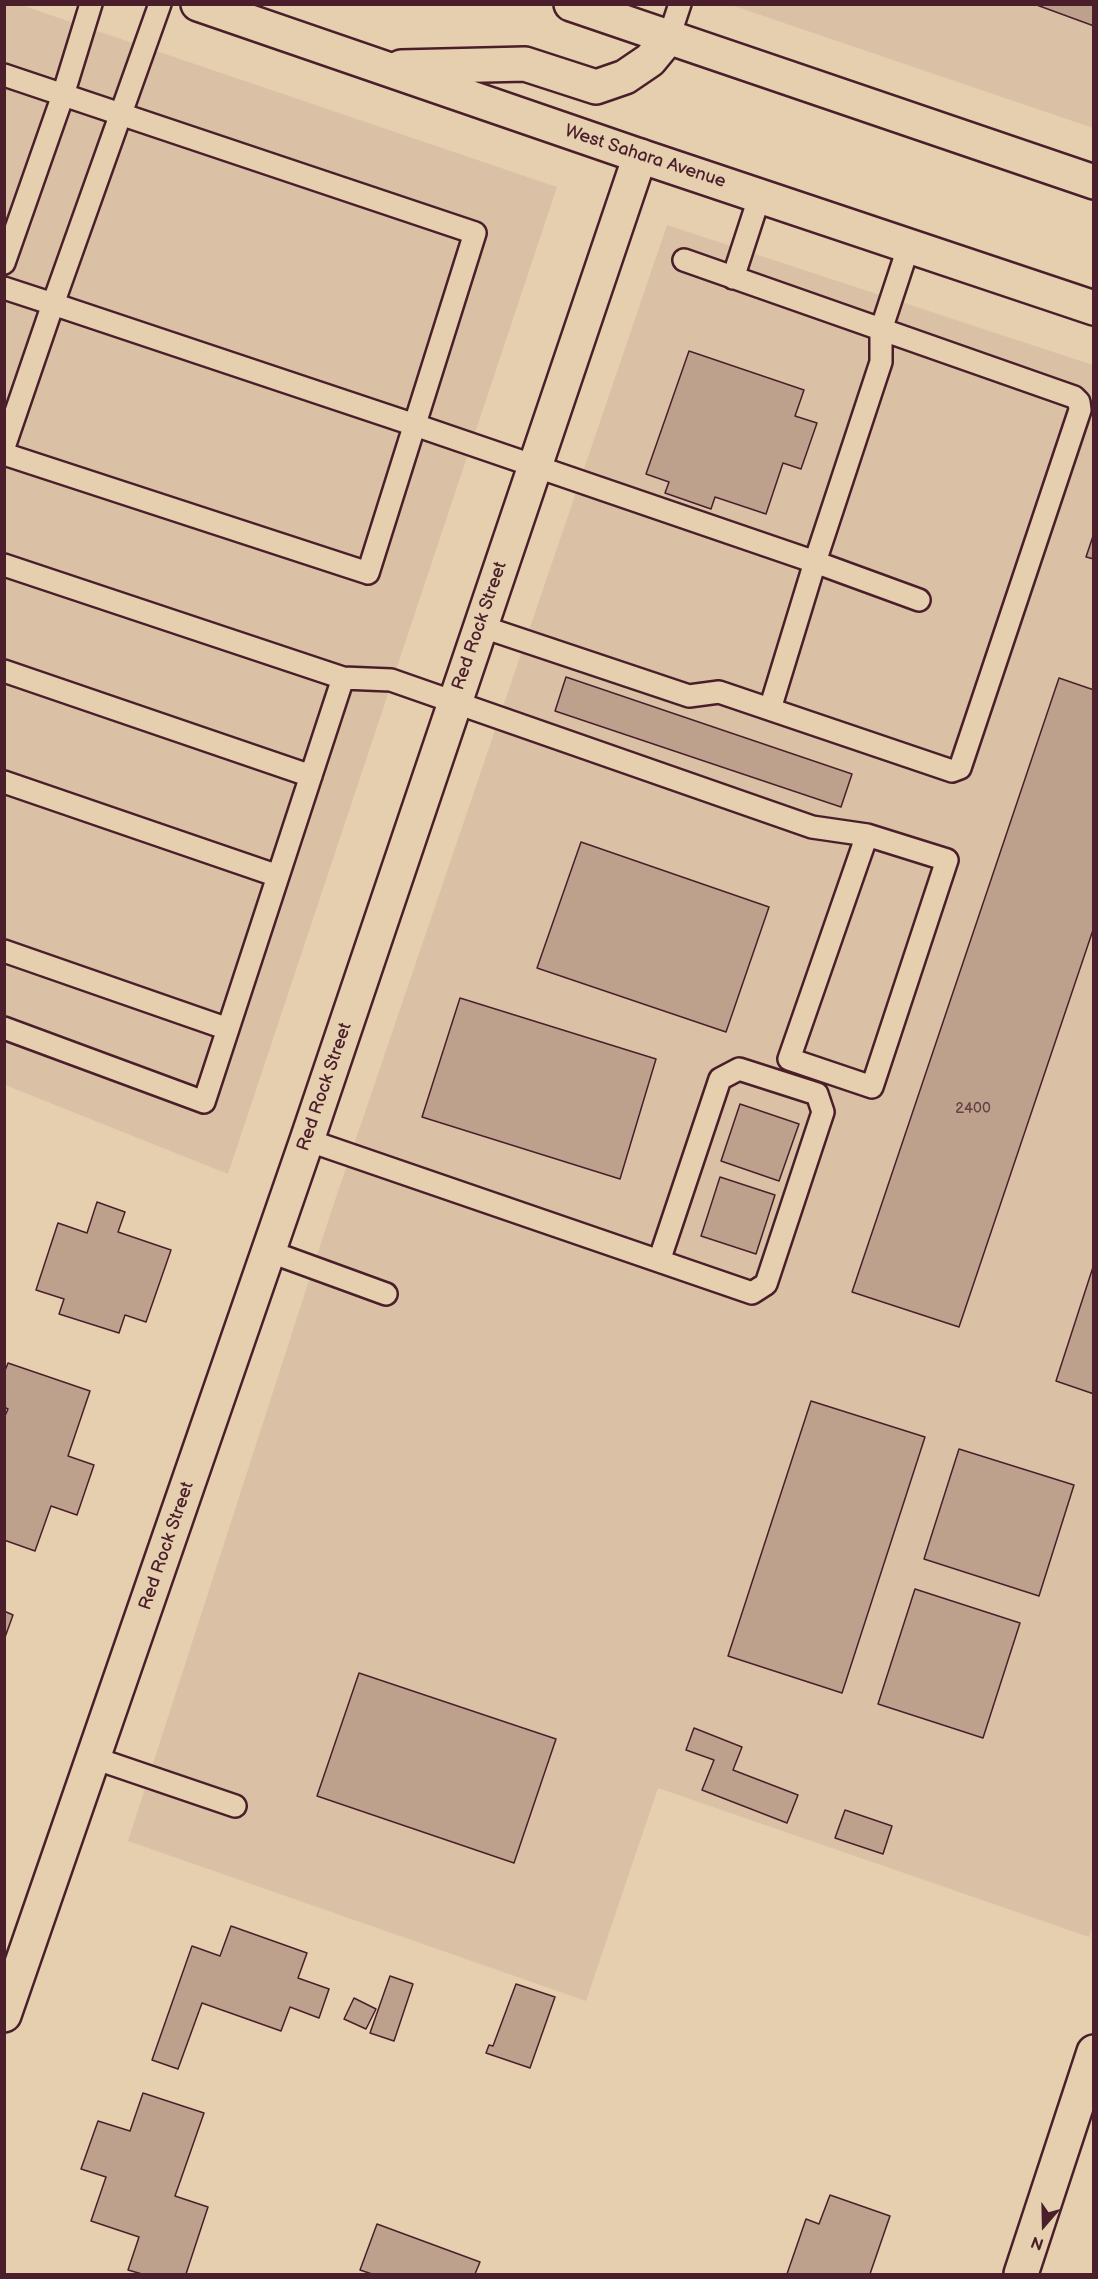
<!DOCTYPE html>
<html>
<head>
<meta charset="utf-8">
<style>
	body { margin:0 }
	#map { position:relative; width:1098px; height:2279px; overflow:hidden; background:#e6cfaf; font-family:"Balsamiq Sans",sans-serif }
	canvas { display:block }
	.frame { position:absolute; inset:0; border:6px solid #4a1f2b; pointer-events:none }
	.north { position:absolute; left:1014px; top:2195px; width:60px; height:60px; -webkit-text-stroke:4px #e6cfaf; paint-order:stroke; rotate:200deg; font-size:16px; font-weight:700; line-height:24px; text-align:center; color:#4a1f2b }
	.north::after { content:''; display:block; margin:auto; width:21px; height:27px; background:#4a1f2b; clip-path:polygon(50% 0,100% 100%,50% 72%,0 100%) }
</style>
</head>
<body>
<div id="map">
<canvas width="1098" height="2279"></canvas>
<div class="frame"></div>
<div class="north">N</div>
</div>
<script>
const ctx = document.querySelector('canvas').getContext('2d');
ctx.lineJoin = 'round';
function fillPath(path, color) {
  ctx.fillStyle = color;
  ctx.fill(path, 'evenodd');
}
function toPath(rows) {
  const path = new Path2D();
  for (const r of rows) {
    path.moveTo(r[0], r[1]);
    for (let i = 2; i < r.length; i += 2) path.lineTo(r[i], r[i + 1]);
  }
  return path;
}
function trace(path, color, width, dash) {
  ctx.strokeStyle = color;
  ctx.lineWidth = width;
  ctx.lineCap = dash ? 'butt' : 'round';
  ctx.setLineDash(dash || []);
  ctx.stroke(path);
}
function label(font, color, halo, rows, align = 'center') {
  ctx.font = font + ' "Balsamiq Sans",sans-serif';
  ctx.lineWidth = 6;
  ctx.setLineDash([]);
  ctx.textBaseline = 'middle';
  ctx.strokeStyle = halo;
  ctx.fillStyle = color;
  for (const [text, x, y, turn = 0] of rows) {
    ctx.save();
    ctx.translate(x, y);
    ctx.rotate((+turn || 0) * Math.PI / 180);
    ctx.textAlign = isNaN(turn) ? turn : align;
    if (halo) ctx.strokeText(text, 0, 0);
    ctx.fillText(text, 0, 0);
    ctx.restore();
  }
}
const built = toPath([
	[4,5,21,5,557,187,228,1174,5,1085],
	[731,5,1093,5,1093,128],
	[667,225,1093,365,1094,1924,1089,1937,658,1788,586,2001,128,1841,332,1209]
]);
const building = toPath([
	[1034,4,1094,4,1094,26,1034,4],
	[689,351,804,390,795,416,817,423,801,469,783,463,766,514,715,497,711,509,665,493,669,482,646,474,689,351],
	[1094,533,1094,559,1086,557,1094,533],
	[566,677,852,774,841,807,555,711,566,677],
	[1059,678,1094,690,1094,927,959,1327,852,1292,1059,678],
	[581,842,769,907,726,1032,537,968,581,842],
	[460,998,656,1059,620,1179,422,1117,460,998],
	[740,1104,799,1124,779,1181,721,1161,740,1104],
	[720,1177,775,1195,756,1254,701,1236,720,1177],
	[97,1202,125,1212,118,1232,171,1250,146,1322,125,1315,119,1333,59,1314,64,1299,36,1290,58,1223,87,1233,97,1202],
	[1094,1264,1094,1394,1056,1381,1094,1264],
	[8,1363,90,1391,68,1456,94,1465,77,1515,51,1506,35,1551,4,1540,4,1418,8,1409,4,1407,4,1373,8,1363],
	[811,1401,925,1437,842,1693,728,1656,811,1401],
	[959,1449,1074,1485,1039,1596,924,1559,959,1449],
	[915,1589,1020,1623,983,1738,878,1704,915,1589],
	[4,1611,13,1615,4,1640,4,1611],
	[359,1673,556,1739,514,1863,317,1796,359,1673],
	[694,1728,742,1747,733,1770,798,1795,787,1823,702,1790,714,1760,686,1750,694,1728],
	[845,1810,892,1826,883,1854,835,1838,845,1810],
	[231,1926,307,1953,298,1978,329,1989,319,2018,290,2007,281,2031,202,2003,178,2069,152,2060,192,1946,220,1956,231,1926],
	[390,1976,413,1984,394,2041,370,2033,390,1976],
	[516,1984,555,1997,530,2068,486,2053,489,2045,493,2046,516,1984],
	[354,1998,376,2009,366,2029,344,2019,354,1998],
	[143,2093,204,2113,175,2196,208,2207,186,2274,142,2274,128,2270,139,2237,91,2221,106,2177,81,2169,98,2121,130,2131,143,2093],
	[830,2195,890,2216,870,2274,787,2274,806,2219,819,2224,830,2195],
	[377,2224,480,2262,475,2274,372,2274,360,2270,377,2224]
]);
const service = toPath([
	[669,37,680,4],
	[4,75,475,233,368,573,4,454],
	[4,263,63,95,91,4],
	[733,278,760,195],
	[4,288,53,304,160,4],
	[4,447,53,304,415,425,815,562,881,362,881,330,909,245],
	[4,565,343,678,391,680,812,827,867,835,947,860,872,1087,789,1059,867,835],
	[480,626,689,696,719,692,952,771,960,768,1080,410,1079,402,1074,397,684,260],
	[4,671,311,776],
	[770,709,815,562,919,600],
	[4,782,278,876],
	[4,951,228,1029],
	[4,1028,204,1102,343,678],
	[307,1140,752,1293,766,1284,823,1112,817,1094,739,1069,720,1079,659,1261],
	[268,1251,386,1294],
	[94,1758,235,1806]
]);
const minor = toPath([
	[4,2015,307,1140,640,156]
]);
const primary = toPath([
	[198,4,640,156,1094,308],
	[571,4,1094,182],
	[401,67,525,64,596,87,625,77,650,60,669,37],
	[1021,2274,1094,2052]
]);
const numberNames = [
	["2400",973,1109]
];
const streetNames = [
	["West Sahara Avenue",645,157,18],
	["Red Rock Street",480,626,-71],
	["Red Rock Street",325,1087,-71],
	["Red Rock Street",167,1546,-71]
];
fillPath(built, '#dac1a5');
fillPath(building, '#bda18d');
trace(building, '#4a1f2b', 1.5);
trace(service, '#4a1f2b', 26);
trace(minor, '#4a1f2b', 38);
trace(primary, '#4a1f2b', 38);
trace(service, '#e6cfaf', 21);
trace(minor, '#e6cfaf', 33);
trace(primary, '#e6cfaf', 33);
label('15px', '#674044', null, numberNames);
label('18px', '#4a1f2b', '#e6cfaf', streetNames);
</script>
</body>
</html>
